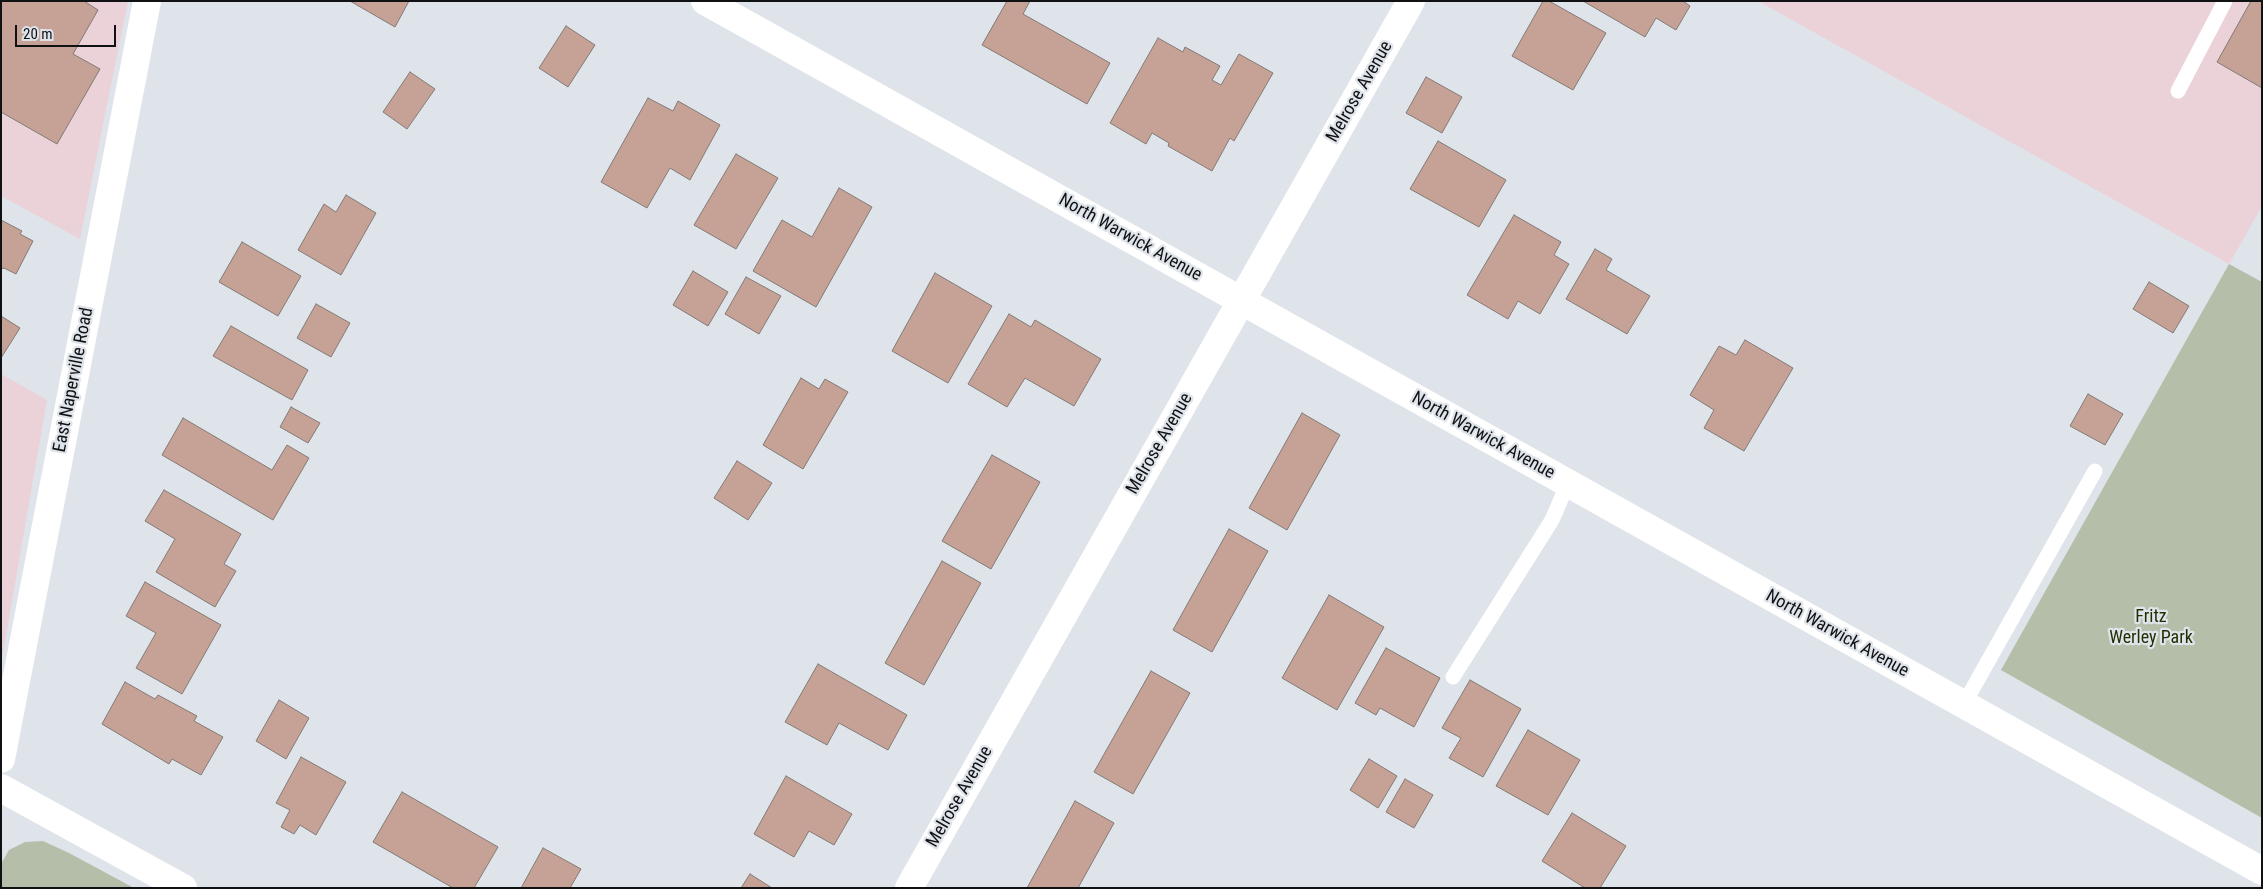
<!DOCTYPE html>
<html>
<head>
<meta charset="utf-8">
<style>
	body { margin:0 }
	#map { position:relative; width:2263px; height:889px; overflow:hidden; background:#dfe3ea; font-family:"Roboto Condensed",sans-serif }
	canvas { display:block }
	.frame { position:absolute; inset:0; border:2px solid #0f1113; pointer-events:none }
	.scale { position:absolute; left:15px; top:25px; width:101px; height:22px; box-sizing:border-box; border:2px solid #0f1113; border-top:0; padding-left:6px; font-size:15px; line-height:18px; white-space:nowrap; color:#0f1113; -webkit-text-stroke:4px #dfe3ea; paint-order:stroke }
</style>
</head>
<body>
<div id="map">
<canvas width="2263" height="889"></canvas>
<div class="frame"></div>
<div class="scale">20 m</div>
</div>
<script>
const ctx = document.querySelector('canvas').getContext('2d');
ctx.lineJoin = 'round';
function fillPath(path, color) {
  ctx.fillStyle = color;
  ctx.fill(path, 'evenodd');
}
function toPath(rows) {
  const path = new Path2D();
  for (const r of rows) {
    path.moveTo(r[0], r[1]);
    for (let i = 2; i < r.length; i += 2) path.lineTo(r[i], r[i + 1]);
  }
  return path;
}
function trace(path, color, width, dash) {
  ctx.strokeStyle = color;
  ctx.lineWidth = width;
  ctx.lineCap = dash ? 'butt' : 'round';
  ctx.setLineDash(dash || []);
  ctx.stroke(path);
}
function label(font, color, halo, rows, align = 'center') {
  ctx.font = font + ' "Roboto Condensed",sans-serif';
  ctx.lineWidth = 4.5;
  ctx.setLineDash([]);
  ctx.textBaseline = 'middle';
  ctx.strokeStyle = halo;
  ctx.fillStyle = color;
  for (const [text, x, y, turn = 0] of rows) {
    ctx.save();
    ctx.translate(x, y);
    ctx.rotate((+turn || 0) * Math.PI / 180);
    ctx.textAlign = isNaN(turn) ? turn : align;
    if (halo) ctx.strokeText(text, 0, 0);
    ctx.fillText(text, 0, 0);
    ctx.restore();
  }
}
const commercial = toPath([
	[1,1,128,1,80,239,1,196],
	[1758,1,2262,1,2262,206,2229,264],
	[1,374,47,400,1,664]
]);
const green = toPath([
	[2229,264,2262,282,2262,818,2001,670],
	[43,841,69,853,134,888,1,888,1,864,9,850,25,842]
]);
const building = toPath([
	[1,1,84,1,98,10,73,54,100,69,57,144,1,112,1,1],
	[350,1,409,1,395,27,350,1],
	[1007,1,1030,1,1023,14,1110,63,1087,104,982,45,1007,1],
	[1543,1,1549,1,1606,33,1573,90,1512,56,1543,1],
	[1583,1,1683,1,1690,6,1676,30,1656,18,1645,37,1583,1],
	[2251,1,2262,1,2262,88,2217,62,2251,1],
	[566,26,595,45,568,87,539,68,566,26],
	[1158,38,1183,52,1185,47,1220,66,1212,80,1221,85,1239,54,1273,73,1234,141,1230,138,1212,171,1168,146,1169,143,1152,133,1146,144,1110,123,1158,38],
	[410,72,435,89,407,129,383,112,410,72],
	[1426,77,1462,97,1442,133,1406,113,1426,77],
	[648,98,673,111,678,101,720,125,690,180,670,168,647,208,601,182,648,98],
	[1438,141,1506,180,1479,227,1410,189,1438,141],
	[736,154,778,178,736,249,694,225,736,154],
	[839,188,872,207,816,307,753,271,782,220,812,237,839,188],
	[346,195,376,213,341,275,298,250,324,204,336,212,346,195],
	[1514,215,1561,242,1554,255,1569,264,1540,314,1518,301,1508,319,1467,295,1514,215],
	[1,220,22,231,20,234,33,241,16,274,4,268,1,269,1,220],
	[242,242,301,276,278,316,219,282,242,242],
	[1595,249,1612,259,1606,270,1650,296,1627,334,1566,299,1595,249],
	[693,271,728,292,708,326,673,305,693,271],
	[935,273,992,306,948,383,892,351,935,273],
	[746,277,781,296,759,334,725,314,746,277],
	[2149,282,2189,306,2173,333,2133,309,2149,282],
	[316,304,350,323,331,357,297,338,316,304],
	[1009,314,1031,327,1035,320,1101,359,1074,406,1025,378,1007,407,968,384,1009,314],
	[1,316,20,328,1,358,1,316],
	[231,326,308,370,292,400,213,356,231,326],
	[1745,340,1793,368,1744,451,1704,428,1714,410,1690,395,1719,346,1736,355,1745,340],
	[801,378,819,389,825,379,848,392,803,469,763,445,801,378],
	[2088,394,2123,414,2105,445,2070,426,2088,394],
	[291,407,320,423,308,443,280,427,291,407],
	[1302,413,1340,435,1287,530,1249,508,1302,413],
	[183,418,272,470,287,445,309,458,273,520,162,455,183,418],
	[992,455,1040,482,991,569,942,541,992,455],
	[737,461,772,483,748,520,714,498,737,461],
	[164,490,241,534,224,564,236,571,215,607,156,572,175,539,145,521,164,490],
	[1229,529,1268,551,1212,652,1173,630,1229,529],
	[942,561,981,583,924,685,885,663,942,561],
	[145,582,221,625,182,694,136,668,156,633,126,616,145,582],
	[1329,595,1384,627,1337,710,1282,678,1329,595],
	[1386,648,1440,678,1414,727,1380,708,1376,715,1355,703,1386,648],
	[818,664,907,715,888,750,839,723,827,745,785,722,818,664],
	[1151,671,1190,693,1133,794,1094,772,1151,671],
	[1470,680,1521,709,1483,777,1449,758,1461,738,1442,728,1470,680],
	[125,682,155,699,158,695,197,716,194,721,223,737,201,775,172,759,169,764,102,724,125,682],
	[279,700,309,718,286,759,256,741,279,700],
	[1528,730,1580,760,1548,815,1496,786,1528,730],
	[301,757,346,782,316,835,300,825,294,834,281,827,290,810,276,803,301,757],
	[1369,759,1397,776,1378,808,1350,790,1369,759],
	[786,776,852,814,834,845,809,831,794,857,754,834,786,776],
	[1405,779,1433,795,1414,828,1386,812,1405,779],
	[402,792,498,847,474,888,453,888,373,842,402,792],
	[1075,801,1114,823,1078,888,1027,888,1075,801],
	[1572,813,1626,846,1600,888,1585,888,1542,861,1572,813],
	[543,848,581,869,570,888,521,888,543,848],
	[750,874,772,888,741,888,750,874]
]);
const service = toPath([
	[2178,91,2225,1],
	[1453,677,1552,520,1568,483],
	[1964,704,2095,471]
]);
const minor = toPath([
	[705,1,2262,871],
	[1,759,147,1],
	[1,788,183,888],
	[909,888,1411,1]
]);
const streetNames = [
	["Melrose Avenue",1360,92,-60],
	["North Warwick Avenue",1130,238,29],
	["East Naperville Road",74,380,-79],
	["North Warwick Avenue",1483,436,29],
	["Melrose Avenue",1160,444,-60],
	["North Warwick Avenue",1837,634,29],
	["Melrose Avenue",960,797,-60]
];
const parkNames = [
	["Fritz",2151,617],
	["Werley Park",2151,638]
];
fillPath(commercial, '#ebd2d8');
fillPath(green, '#b5bea8');
fillPath(building, '#c5a295');
trace(building, '#827a77', 1);
trace(service, '#fff', 15);
trace(minor, '#fff', 28);
label('18px', '#0f1113', '#dfe3ea', streetNames);
label('18px', '#213000', '#dfe3ea', parkNames);
</script>
</body>
</html>
